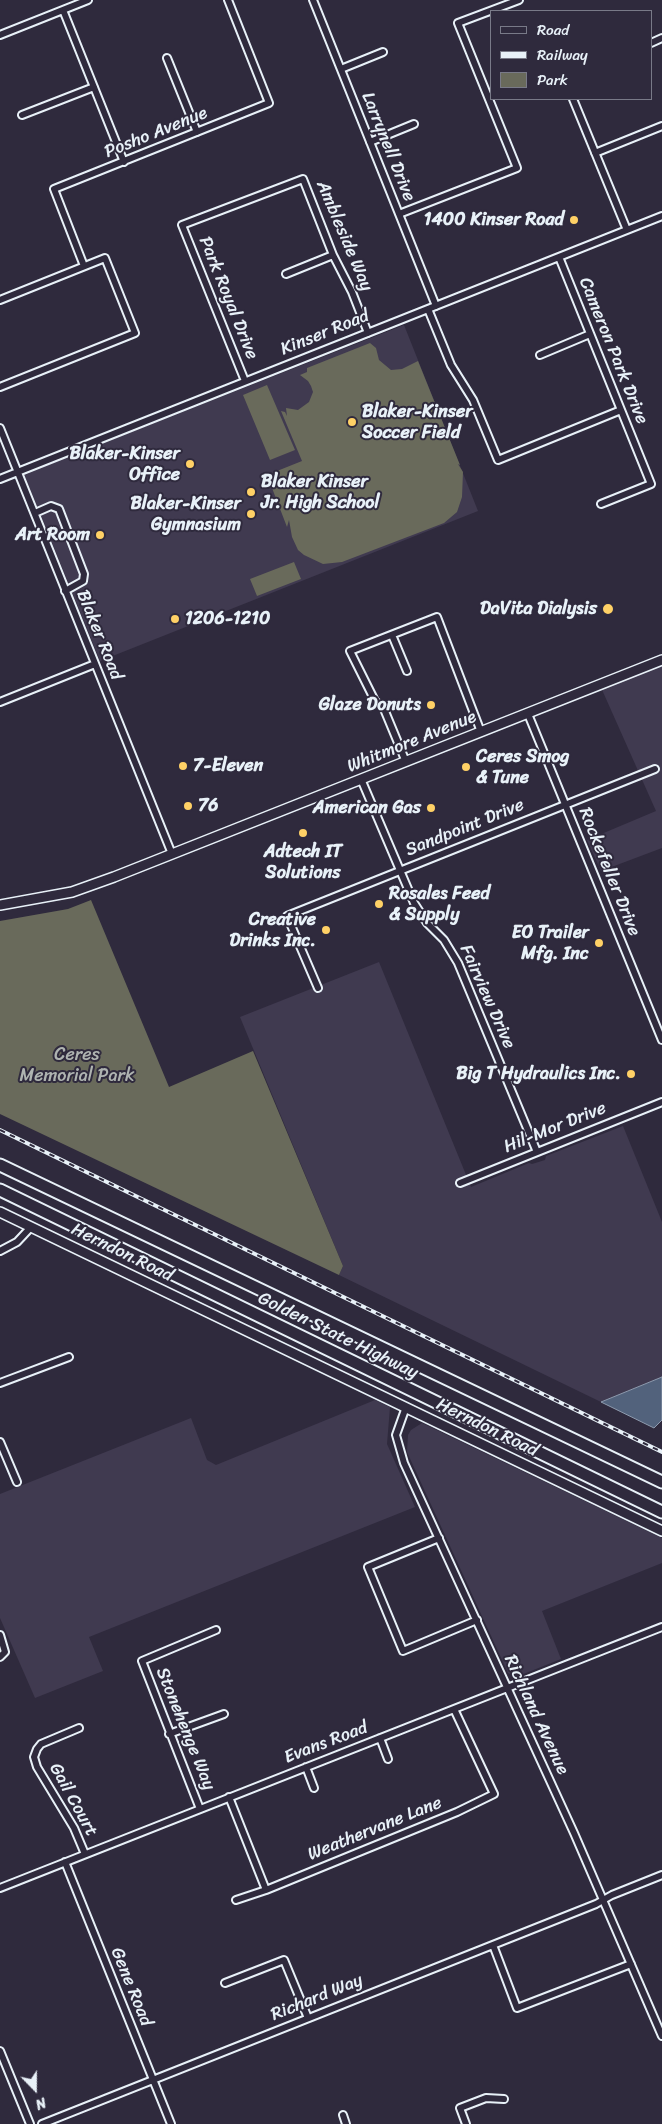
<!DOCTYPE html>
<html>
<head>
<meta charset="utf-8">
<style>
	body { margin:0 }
	#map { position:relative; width:662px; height:2124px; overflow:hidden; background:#2f2a3d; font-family:Sriracha,sans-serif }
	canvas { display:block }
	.legend { position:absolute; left:490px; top:10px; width:162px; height:90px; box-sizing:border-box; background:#2f2a3d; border:1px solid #797a88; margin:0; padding:6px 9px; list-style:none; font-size:15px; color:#e8f1f8 }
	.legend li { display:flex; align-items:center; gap:10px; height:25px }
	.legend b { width:25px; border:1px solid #797a88 }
	.north { position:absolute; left:10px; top:2064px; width:50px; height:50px; -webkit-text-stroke:4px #2f2a3d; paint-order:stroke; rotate:158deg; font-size:14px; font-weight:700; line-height:20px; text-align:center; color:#e8f1f8 }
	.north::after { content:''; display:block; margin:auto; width:18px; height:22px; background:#e8f1f8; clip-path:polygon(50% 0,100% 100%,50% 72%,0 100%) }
</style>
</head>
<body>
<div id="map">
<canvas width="662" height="2124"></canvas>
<ul class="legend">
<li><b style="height:6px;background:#2f2a3d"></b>Road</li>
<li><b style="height:6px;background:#e8f1f8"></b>Railway</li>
<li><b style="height:14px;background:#696a5b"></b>Park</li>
</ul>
<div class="north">N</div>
</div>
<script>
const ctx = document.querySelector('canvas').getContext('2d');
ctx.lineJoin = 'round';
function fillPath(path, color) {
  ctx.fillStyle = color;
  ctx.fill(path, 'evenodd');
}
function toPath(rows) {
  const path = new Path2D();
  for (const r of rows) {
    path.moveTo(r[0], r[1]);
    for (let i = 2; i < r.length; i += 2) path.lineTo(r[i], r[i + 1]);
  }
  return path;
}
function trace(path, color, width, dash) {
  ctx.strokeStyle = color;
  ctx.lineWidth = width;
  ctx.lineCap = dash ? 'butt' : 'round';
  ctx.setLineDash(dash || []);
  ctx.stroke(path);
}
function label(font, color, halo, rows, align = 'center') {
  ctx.font = font + ' Sriracha,sans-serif';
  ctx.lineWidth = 4;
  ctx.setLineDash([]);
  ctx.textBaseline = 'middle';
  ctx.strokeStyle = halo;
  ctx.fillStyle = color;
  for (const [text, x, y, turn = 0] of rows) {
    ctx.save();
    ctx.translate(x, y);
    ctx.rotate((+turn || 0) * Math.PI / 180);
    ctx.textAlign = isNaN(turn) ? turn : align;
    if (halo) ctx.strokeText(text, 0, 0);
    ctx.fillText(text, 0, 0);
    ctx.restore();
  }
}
const built = toPath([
	[404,325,478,511,100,661,24,474],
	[662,658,662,848,601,871,587,840,656,811,599,683],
	[379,962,471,1187,529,1163,532,1164,545,1160,546,1156,623,1126,662,1222,662,1377,601,1402,339,1275,343,1266,240,1017],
	[375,1400,390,1407,387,1444,415,1507,89,1637,103,1671,35,1698,0,1618,0,1494,191,1418,207,1460,216,1465],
	[422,1423,662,1538,662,1563,542,1611,561,1659,516,1677,508,1673,407,1452,408,1435,411,1430]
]);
const green = toPath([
	[370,343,376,348,379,360,391,370,402,369,418,361,460,465,458,464,463,472,462,497,457,512,444,523,342,562,323,564,304,555,298,550,292,537,289,520,287,527,267,475,302,461,281,411,285,412,287,416,286,408,298,410,309,402,313,392,311,386,308,381,300,375,307,372,307,368],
	[267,385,295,450,270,460,243,395],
	[294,562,301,579,257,596,250,579],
	[91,900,169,1087,253,1051,343,1266,339,1275,0,1114,0,921,68,909]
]);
const water = toPath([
	[662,1377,662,1420,654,1428,601,1402,662,1377]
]);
const street = toPath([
	[313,0,436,306],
	[63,10,124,162],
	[0,35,88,0],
	[651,43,662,38],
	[167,58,197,132],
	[341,69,383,52],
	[573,99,627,230],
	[22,115,94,87],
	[370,142,414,124],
	[595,153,662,126],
	[399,214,517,168,458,23,519,0],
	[559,257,651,484,601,504],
	[84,266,54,189,269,103,228,0],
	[286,274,333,255],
	[0,300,105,258,135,333,0,387],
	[428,309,451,365,473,400,498,460,621,410],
	[540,355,590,334],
	[245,381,182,225,303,179,333,255,352,292,368,333],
	[0,428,172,854],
	[0,479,662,216],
	[35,513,51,506,59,509,84,574,83,581,65,591],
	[392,635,407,671],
	[0,702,95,664],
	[528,714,662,1040],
	[406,762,384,709,375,701,350,651,437,617,481,732],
	[361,779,414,903,427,923,444,940,458,963,537,1152],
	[318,988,287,916,655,769],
	[460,1183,662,1102],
	[0,1251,17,1242,31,1227],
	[0,1383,69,1357],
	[406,1407,396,1435,404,1463,574,1833,662,2036],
	[0,1442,17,1482],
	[439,1538,368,1567,403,1651,477,1620],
	[0,1635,5,1652,0,1657],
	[79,1728,41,1744,37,1749,34,1757,37,1767,74,1828,85,1854],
	[169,1734,224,1714],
	[380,1738,388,1759],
	[306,1767,314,1788],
	[229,1797,266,1890],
	[200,1809,142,1661,216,1630],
	[65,1862,171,2124],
	[0,1888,662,1627],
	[236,1900,266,1890,457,1812,494,1794,454,1709],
	[493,1945,517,2008,631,1964],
	[225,1983,284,1960,308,2018],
	[0,2051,30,2124],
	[343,2115,346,2124],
	[42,2124,596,1904,612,1895,662,1875],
	[466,2124,460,2108,486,2098,504,2099]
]);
const secondary = toPath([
	[0,905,72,892,114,877,662,660],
	[0,1212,662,1531]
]);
const highway = toPath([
	[0,1165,662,1482],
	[0,1190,662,1512]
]);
const rail = toPath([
	[0,1130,662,1452]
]);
const markers = [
	[574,220,5,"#ffd166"],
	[352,422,5,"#ffd166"],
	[190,464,5,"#ffd166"],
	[251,492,5,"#ffd166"],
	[251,514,5,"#ffd166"],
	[100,535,5,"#ffd166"],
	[608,609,6,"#ffd166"],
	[175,619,5,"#ffd166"],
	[431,705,5,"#ffd166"],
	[183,766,5,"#ffd166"],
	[466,767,5,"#ffd166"],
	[188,806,5,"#ffd166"],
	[431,808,5,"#ffd166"],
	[303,833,5,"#ffd166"],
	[379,904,5,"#ffd166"],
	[326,930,5,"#ffd166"],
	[599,943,5,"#ffd166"],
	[631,1074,5,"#ffd166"]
];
const streetNames = [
	["Posho Avenue",156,133,-22],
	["Larrynell Drive",388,147,68],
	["Ambleside Way",344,236,67],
	["Park Royal Drive",228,298,68],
	["Kinser Road",325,333,-22],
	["Cameron Park Drive",613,351,68],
	["Blaker Road",99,635,68],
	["Whitmore Avenue",412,742,-22],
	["Sandpoint Drive",465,828,-22],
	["Rockefeller Drive",609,872,68],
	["Fairview Drive",487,997,66],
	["Hil-Mor Drive",555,1128,-22],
	["Herndon Road",122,1253,26],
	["Golden State Highway",338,1336,26],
	["Herndon Road",487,1428,26],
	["Richland Avenue",536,1715,65],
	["Stonehenge Way",185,1729,68],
	["Evans Road",326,1743,-21],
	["Gail Court",73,1800,61],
	["Weathervane Lane",375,1829,-22],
	["Gene Road",131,1987,68],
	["Richard Way",317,1998,-22]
];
const poiNames = [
	["1400 Kinser Road",564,220],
	["Blaker-Kinser",362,412,"left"],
	["Soccer Field",362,433,"left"],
	["Blaker-Kinser",180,454],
	["Office",180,475],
	["Blaker Kinser",261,482,"left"],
	["Jr. High School",261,503,"left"],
	["Blaker-Kinser",241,504],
	["Gymnasium",241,525],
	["Art Room",90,535],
	["DaVita Dialysis",597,609],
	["1206-1210",185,619,"left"],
	["Glaze Donuts",421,705],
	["Ceres Smog",476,757,"left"],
	["& Tune",476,778,"left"],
	["7-Eleven",193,766,"left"],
	["76",198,806,"left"],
	["American Gas",421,808],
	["Adtech IT",303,852,"center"],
	["Solutions",303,873,"center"],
	["Rosales Feed",389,894,"left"],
	["& Supply",389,915,"left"],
	["Creative",316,920],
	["Drinks Inc.",316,941],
	["EO Trailer",589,933],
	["Mfg. Inc",589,954],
	["Big T Hydraulics Inc.",621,1074]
];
const parkNames = [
	["Ceres",77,1055],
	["Memorial Park",77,1076]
];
fillPath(built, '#403a50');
fillPath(green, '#696a5b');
fillPath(water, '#52627c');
trace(water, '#8e9bae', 1);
trace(street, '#e8f1f8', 10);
trace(secondary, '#e8f1f8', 12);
trace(highway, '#e8f1f8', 15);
trace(street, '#2f2a3d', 6);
trace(secondary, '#2f2a3d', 9);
trace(highway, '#2f2a3d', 11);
trace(rail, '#e8f1f8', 4);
trace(rail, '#2f2a3d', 2, [5.5]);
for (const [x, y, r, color] of markers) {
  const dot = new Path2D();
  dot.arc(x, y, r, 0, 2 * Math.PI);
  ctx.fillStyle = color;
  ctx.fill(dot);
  trace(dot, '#2f2a3d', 2);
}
label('18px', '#e8f1f8', '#2f2a3d', streetNames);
label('bold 18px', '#e8f1f8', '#2f2a3d', poiNames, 'right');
label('18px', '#afb4b1', '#2f2a3d', parkNames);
</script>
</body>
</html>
